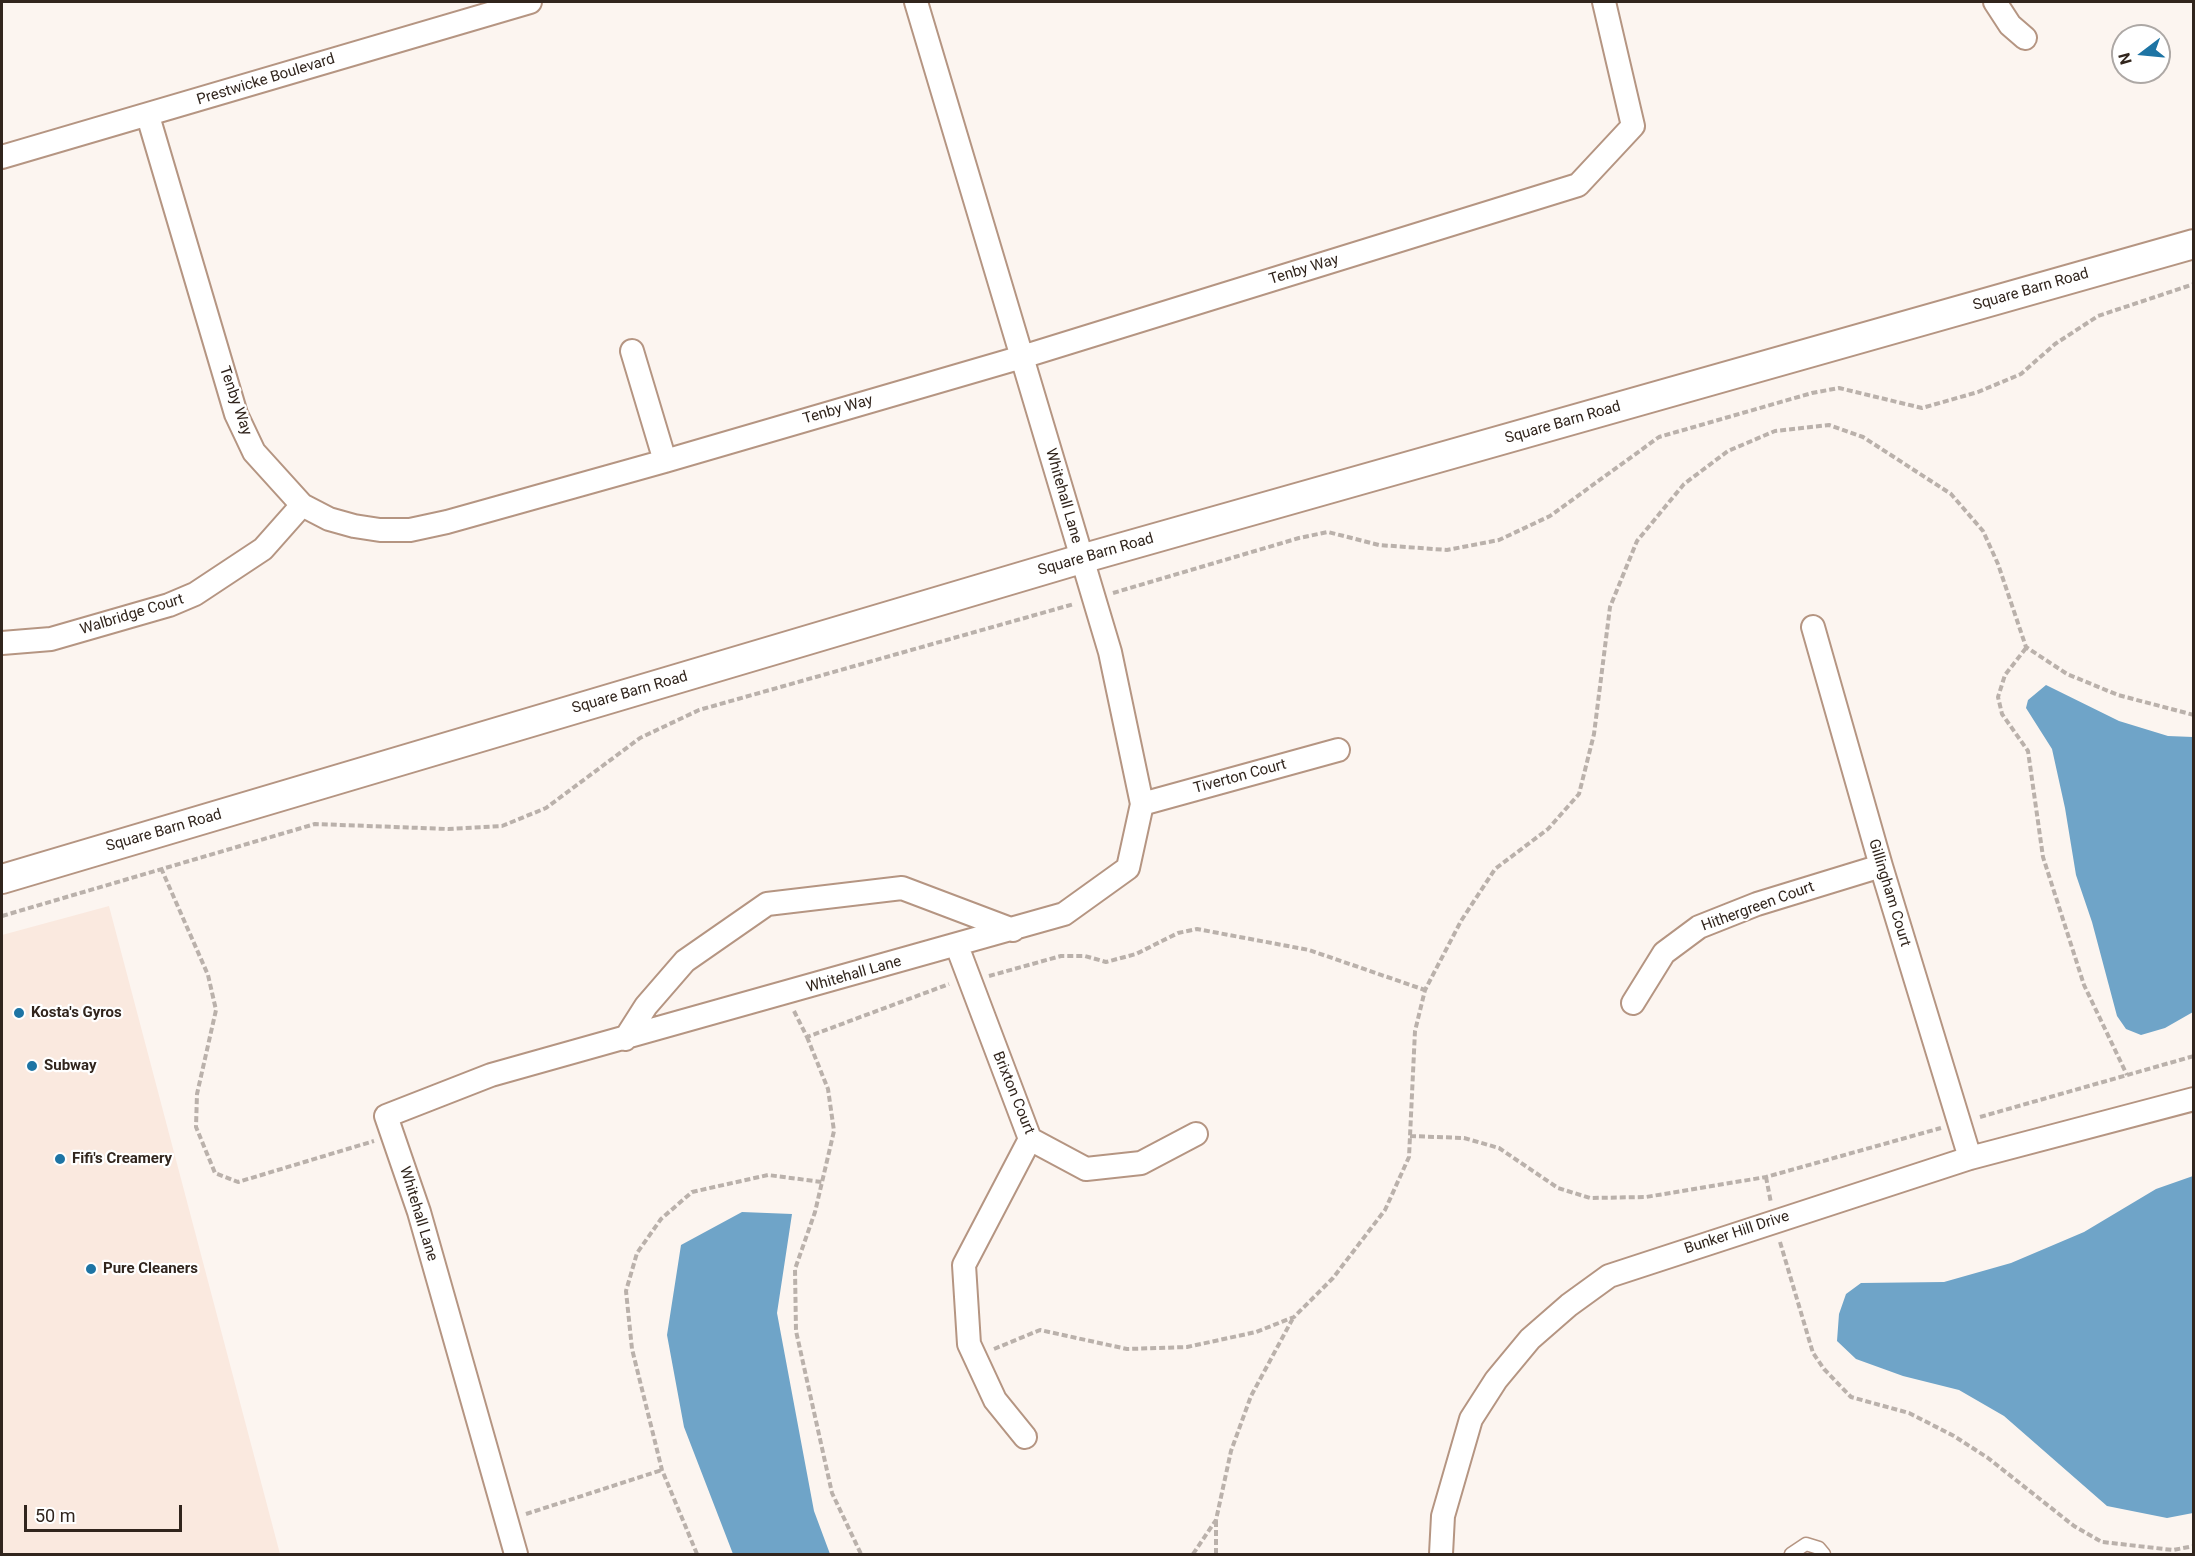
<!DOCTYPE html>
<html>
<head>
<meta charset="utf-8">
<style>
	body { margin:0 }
	#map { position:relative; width:2195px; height:1556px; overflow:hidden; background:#fcf5f0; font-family:Roboto,sans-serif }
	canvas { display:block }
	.frame { position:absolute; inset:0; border:3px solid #31251d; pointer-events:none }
	.north { position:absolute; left:2111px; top:24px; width:60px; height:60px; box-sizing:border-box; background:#fff; border:2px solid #ada8a5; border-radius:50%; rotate:254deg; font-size:16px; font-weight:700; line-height:24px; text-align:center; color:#31251d }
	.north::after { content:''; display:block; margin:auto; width:21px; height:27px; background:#1d74a4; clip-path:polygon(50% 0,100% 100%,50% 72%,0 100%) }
	.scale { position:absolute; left:24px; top:1505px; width:158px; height:27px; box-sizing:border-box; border:3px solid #31251d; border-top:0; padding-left:8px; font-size:18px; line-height:21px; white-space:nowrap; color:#31251d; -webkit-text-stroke:4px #fff; paint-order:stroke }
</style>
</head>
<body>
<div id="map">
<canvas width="2195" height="1556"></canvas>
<div class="frame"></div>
<div class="north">N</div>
<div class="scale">50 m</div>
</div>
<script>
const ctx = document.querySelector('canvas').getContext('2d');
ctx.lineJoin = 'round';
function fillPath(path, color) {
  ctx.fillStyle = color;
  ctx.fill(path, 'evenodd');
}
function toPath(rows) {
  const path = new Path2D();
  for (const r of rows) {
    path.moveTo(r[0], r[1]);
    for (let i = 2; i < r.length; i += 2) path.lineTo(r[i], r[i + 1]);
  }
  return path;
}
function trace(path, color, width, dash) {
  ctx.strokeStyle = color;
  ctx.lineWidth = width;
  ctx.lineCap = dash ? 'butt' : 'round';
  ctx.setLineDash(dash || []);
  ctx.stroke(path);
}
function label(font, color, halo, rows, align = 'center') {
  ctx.font = font + ' Roboto,sans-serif';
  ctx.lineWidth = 4.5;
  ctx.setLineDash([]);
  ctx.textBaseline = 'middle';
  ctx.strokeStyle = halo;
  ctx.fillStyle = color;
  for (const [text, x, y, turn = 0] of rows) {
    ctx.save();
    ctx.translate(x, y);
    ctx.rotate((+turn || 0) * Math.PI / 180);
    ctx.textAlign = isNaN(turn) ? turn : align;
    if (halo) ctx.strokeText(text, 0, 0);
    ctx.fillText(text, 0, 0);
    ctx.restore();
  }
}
const built = toPath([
	[109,906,280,1554,2,1554,2,935]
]);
const water = toPath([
	[2046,685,2119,721,2168,736,2193,737,2193,1012,2165,1028,2141,1035,2126,1029,2117,1016,2092,922,2076,875,2065,808,2052,749,2026,708,2028,700],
	[2193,1176,2193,1513,2167,1518,2107,1506,2004,1416,1959,1390,1903,1376,1856,1359,1837,1341,1839,1314,1846,1294,1861,1283,1944,1282,2011,1263,2084,1232,2156,1189],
	[742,1212,792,1214,777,1313,814,1511,830,1554,733,1554,684,1427,667,1335,681,1245]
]);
const path = toPath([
	[1113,593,1299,538,1328,532,1379,545,1447,550,1499,540,1550,516,1659,437,1812,393,1839,388,1922,408,1978,392,2021,374,2055,344,2098,316,2194,284],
	[2026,648,2005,675,1998,697,2002,714,2028,751,2043,857,2084,985,2127,1075],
	[161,868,208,975,216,1010,197,1094,196,1127,215,1173,238,1182,374,1141],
	[2,916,315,824,448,829,502,826,546,808,640,738,699,710,1074,604],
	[989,976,1061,956,1085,956,1106,962,1136,954,1178,933,1197,929,1309,950,1425,990],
	[794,1011,807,1037,949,984],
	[807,1037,828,1089,834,1131,815,1212,795,1269,796,1331,832,1493,861,1554],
	[1980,1117,2194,1056],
	[1410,1136,1464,1138,1499,1148,1558,1188,1590,1198,1646,1197,1766,1177,1941,1128],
	[1766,1177,1771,1203],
	[1780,1242,1813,1353,1824,1369,1851,1397,1909,1413,1954,1436,1988,1458,2074,1526,2102,1542,2173,1550,2194,1546],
	[994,1349,1040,1330,1127,1349,1187,1347,1256,1332,1294,1317,1333,1278,1385,1210,1409,1157,1415,1031,1425,990,1461,921,1495,869,1548,829,1579,794,1594,734,1610,607,1637,541,1684,484,1728,451,1775,431,1829,425,1863,437,1951,494,1983,531,1998,564,2026,647,2067,674,2118,695,2194,715],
	[526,1514,662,1470],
	[697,1554,662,1470,632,1349,626,1291,637,1253,661,1219,692,1192,768,1175,822,1182],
	[1193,1554,1216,1520,1231,1451,1251,1396,1293,1318],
	[1216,1554,1216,1520]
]);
const service = toPath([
	[1791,1554,1806,1544,1819,1548,1824,1554]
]);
const minor = toPath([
	[1995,2,2010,25,2025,38],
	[148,116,236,414,254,452,302,505,329,519,354,526,380,530,410,530,447,522,665,461,1022,357,1578,185,1633,126,1604,2],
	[2,157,530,2],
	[632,351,665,461],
	[1813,627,1881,866,1970,1158],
	[2,643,51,639,169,605,195,594,263,549,302,505],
	[1142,804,1338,750],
	[957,946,1030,1139,1086,1169,1141,1163,1196,1134],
	[1633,1003,1664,953,1699,927,1757,904,1881,866],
	[625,1039,646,1006,685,961,767,904,902,888,1013,930],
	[1025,1437,995,1400,969,1344,964,1265,1030,1139],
	[516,1554,419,1212,386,1116,491,1075,1064,914,1128,868,1142,804,1110,652,916,2],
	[1441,1554,1443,1516,1471,1419,1496,1380,1530,1339,1569,1305,1609,1276,1970,1158,2194,1099]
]);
const tertiary = toPath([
	[2,879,1081,559,2194,244]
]);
const markers = [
	[19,1013,6,"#1d74a4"],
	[32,1066,6,"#1d74a4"],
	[60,1159,6,"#1d74a4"],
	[91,1269,6,"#1d74a4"]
];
const streetNames = [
	["Prestwicke Boulevard",266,80,-17],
	["Tenby Way",1304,270,-17],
	["Square Barn Road",2031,290,-16],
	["Tenby Way",235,401,71],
	["Tenby Way",838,410,-16],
	["Square Barn Road",1563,423,-16],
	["Whitehall Lane",1063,496,74],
	["Square Barn Road",1096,555,-16],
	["Walbridge Court",132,615,-17],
	["Square Barn Road",630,693,-16],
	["Tiverton Court",1240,777,-15],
	["Square Barn Road",164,831,-16],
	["Gillingham Court",1889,893,73],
	["Hithergreen Court",1758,907,-20],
	["Whitehall Lane",854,975,-16],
	["Brixton Court",1013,1093,68],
	["Whitehall Lane",418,1214,73],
	["Bunker Hill Drive",1737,1233,-18]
];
const poiNames = [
	["Kosta's Gyros",31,1013],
	["Subway",44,1066],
	["Fifi's Creamery",72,1159],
	["Pure Cleaners",103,1269]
];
fillPath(built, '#fae9df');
fillPath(water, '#6fa4c8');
trace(service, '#b59582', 15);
trace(minor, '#b59582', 26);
trace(tertiary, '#b59582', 32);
trace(path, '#bab1ab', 4, [6, 3]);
trace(service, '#fff', 12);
trace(minor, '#fff', 22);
trace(tertiary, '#fff', 28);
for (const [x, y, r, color] of markers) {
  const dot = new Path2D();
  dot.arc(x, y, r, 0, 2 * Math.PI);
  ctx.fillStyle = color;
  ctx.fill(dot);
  trace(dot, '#fff', 2);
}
label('15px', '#31251d', '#fff', streetNames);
label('bold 15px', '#31251d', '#fff', poiNames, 'left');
</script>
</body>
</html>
